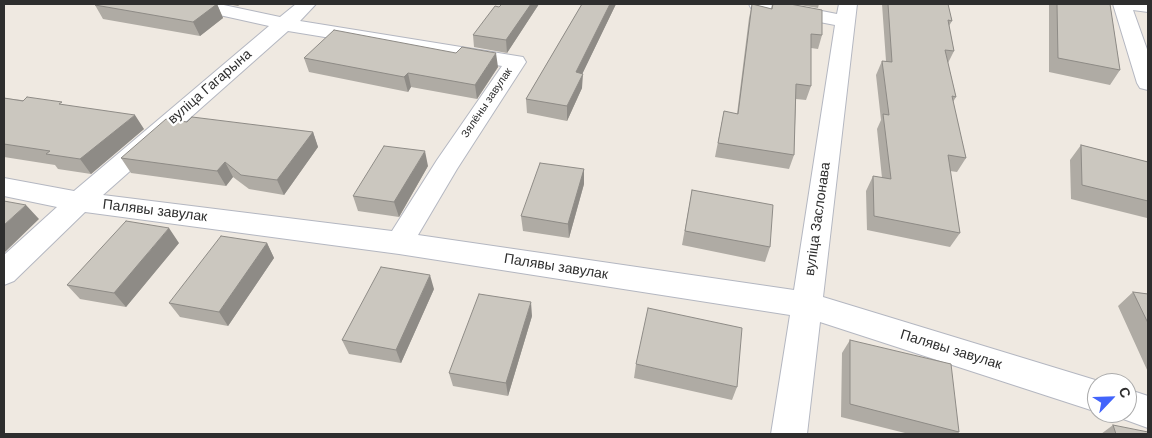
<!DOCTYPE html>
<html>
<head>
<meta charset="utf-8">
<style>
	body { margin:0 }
	#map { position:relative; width:1152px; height:438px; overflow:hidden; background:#efe9e1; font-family:Arial,sans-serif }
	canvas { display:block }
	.frame { position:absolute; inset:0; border:5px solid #2e2e2e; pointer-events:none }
	.north { position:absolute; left:1087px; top:373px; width:50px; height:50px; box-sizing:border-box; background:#fff; border:1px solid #ababab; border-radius:50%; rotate:66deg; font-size:14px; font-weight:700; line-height:20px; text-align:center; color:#2e2e2e }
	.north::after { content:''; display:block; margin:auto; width:18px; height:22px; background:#4264fb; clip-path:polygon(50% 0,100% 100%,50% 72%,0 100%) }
</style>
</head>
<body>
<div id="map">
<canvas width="1152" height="438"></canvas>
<div class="frame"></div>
<div class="north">С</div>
</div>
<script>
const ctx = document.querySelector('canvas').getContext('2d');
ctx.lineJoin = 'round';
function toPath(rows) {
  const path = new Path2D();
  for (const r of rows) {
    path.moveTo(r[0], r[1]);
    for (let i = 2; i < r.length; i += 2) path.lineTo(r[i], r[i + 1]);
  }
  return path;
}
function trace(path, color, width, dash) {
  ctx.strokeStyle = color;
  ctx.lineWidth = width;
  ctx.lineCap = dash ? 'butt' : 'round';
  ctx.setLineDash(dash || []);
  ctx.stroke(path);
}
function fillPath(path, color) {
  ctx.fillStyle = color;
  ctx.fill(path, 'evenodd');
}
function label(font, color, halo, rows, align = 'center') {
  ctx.font = font + ' Arial,sans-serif';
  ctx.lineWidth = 4.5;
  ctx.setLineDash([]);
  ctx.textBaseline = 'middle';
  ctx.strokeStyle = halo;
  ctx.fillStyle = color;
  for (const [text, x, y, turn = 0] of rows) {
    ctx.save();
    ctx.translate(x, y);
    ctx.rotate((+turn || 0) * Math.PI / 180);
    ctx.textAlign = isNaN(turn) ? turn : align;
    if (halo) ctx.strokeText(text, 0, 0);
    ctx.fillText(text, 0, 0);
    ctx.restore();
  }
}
const minor = toPath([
	[186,4,219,4,280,17,296,4,316,4,300,21,523,57,526,62,457,169,418,235,794,290,835,25,758,10,751,8,749,4,786,4,837,14,839,4,857,4,823,297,1105,383,1097,383,1097,412,820,322,807,434,771,434,790,315,399,254,85,212,14,281,4,285,4,255,57,207,4,196,4,178,74,191,269,26,188,8,186,4],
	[288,31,502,66,437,160,392,231,103,195,288,31],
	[1113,4,1148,4,1148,12,1133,10,1148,52,1148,90,1140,88,1137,83,1113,4],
	[1127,389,1148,396,1148,428,1115,416,1113,413,1127,413,1127,389]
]);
const wall = toPath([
	[217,4,223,18,200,36,103,19,95,5],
	[227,4,241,4,238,6],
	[539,4,507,53,474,47,473,35,499,7],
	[582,4,616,4,582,74,582,88,567,121,527,113,526,99],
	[752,4,771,9,772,4,790,4,822,35,818,49,811,48,811,86,806,100,796,99,794,155,789,169,715,157,724,111,737,114,749,18],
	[794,4,819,4,818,8],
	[882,4,948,4,952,21,949,26,954,51,948,63,956,97,953,102,966,158,957,172,950,171,960,233,950,247,867,230,866,191,873,176,882,178,877,129,881,120,876,75,882,61,886,61],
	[1049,4,1110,4,1120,70,1110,85,1049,72],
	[304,58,498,67,477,99,411,87,408,92,309,72],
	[4,98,65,105,144,129,91,174,58,169,55,165,4,157],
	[187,122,313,132,318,147,284,195,249,189,233,177,226,186,131,173,121,158],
	[1081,145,1148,162,1148,217,1147,218,1071,199,1070,160],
	[428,166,399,217,358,211,353,196],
	[584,169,584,184,569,238,523,231,521,216],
	[692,190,770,247,765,262,682,245],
	[179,243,126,307,80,299,67,285],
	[267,243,274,258,228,326,180,317,169,303],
	[434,289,401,363,349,354,342,340],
	[1133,292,1148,294,1148,372,1118,306],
	[532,316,508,396,453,386,449,373],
	[850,340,959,432,957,434,909,434,841,417,842,353],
	[636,364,737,387,732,400,634,378],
	[1113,425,1148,434,1101,434]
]);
const shadedWall = toPath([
	[217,4,223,18,200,36,193,22],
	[531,4,539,4,507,53,506,40],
	[610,4,616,4,576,87,576,72],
	[496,53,498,67,477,99,475,85],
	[408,73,411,87,408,92,404,77],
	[583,74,582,88,567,121,567,106],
	[135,115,144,129,91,174,80,159],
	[313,132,318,147,284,195,277,180],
	[425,151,428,166,399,217,394,202],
	[225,162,233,177,226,186,217,171],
	[584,169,584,184,569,238,568,224],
	[26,205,39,219,4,253,4,225],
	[169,228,179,243,126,307,114,293],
	[267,243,274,258,228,326,219,312],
	[430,275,434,289,401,363,396,350],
	[531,302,532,316,508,396,506,383]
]);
const building = toPath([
	[97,4,217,4,193,22,95,5,97,4],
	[502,4,531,4,506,40,473,35,495,6,499,7,502,4],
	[582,4,610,4,576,72,583,74,567,106,526,99,582,4],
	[752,4,772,9,773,4,790,4,822,10,822,35,811,34,811,86,796,84,794,155,718,143,724,111,738,114,752,4],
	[888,4,948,4,952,21,948,20,954,51,945,50,956,97,952,96,966,158,948,155,960,233,874,216,873,176,891,179,883,114,889,115,882,61,892,62,888,4],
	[1057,4,1110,4,1120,70,1058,58,1057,4],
	[334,30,456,53,462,47,496,53,475,85,408,73,404,77,304,58,334,30],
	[27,97,62,102,59,104,135,115,80,159,46,154,50,151,4,144,4,98,23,101,27,97],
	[192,117,313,132,277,180,241,175,225,162,217,171,121,158,166,119,187,122,192,117],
	[1081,145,1148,162,1148,201,1082,185,1081,145],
	[384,146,425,151,394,202,353,196,384,146],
	[540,163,584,169,568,224,521,216,540,163],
	[692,190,773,205,770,247,685,231,692,190],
	[4,201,26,205,4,225,4,201],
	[126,221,169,228,114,293,67,285,126,221],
	[221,236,267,243,219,312,169,303,221,236],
	[381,267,430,275,396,350,342,340,381,267],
	[1133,292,1148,294,1148,323,1133,292],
	[479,294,531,302,506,383,449,373,479,294],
	[648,308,742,328,737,387,636,364,648,308],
	[850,340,951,364,959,432,850,404,850,340],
	[1113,425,1148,432,1148,434,1116,434,1113,425]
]);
const farStreetnames = [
	["Зялёны завулак",487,103,-56]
];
const streetNames = [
	["вуліца Гагарына",210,87,-41],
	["Палявы завулак",155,211,7],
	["вуліца Заслонава",818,219,-82],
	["Палявы завулак",556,267,9],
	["Палявы завулак",951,350,17]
];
trace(minor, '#b4b7c1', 2);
fillPath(minor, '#fff');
fillPath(wall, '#afaba4');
fillPath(shadedWall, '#8e8b86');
fillPath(building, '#cbc7bf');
trace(building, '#8e8b86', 1);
label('11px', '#2e2e2e', '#fff', farStreetnames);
label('14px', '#2e2e2e', '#fff', streetNames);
</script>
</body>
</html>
